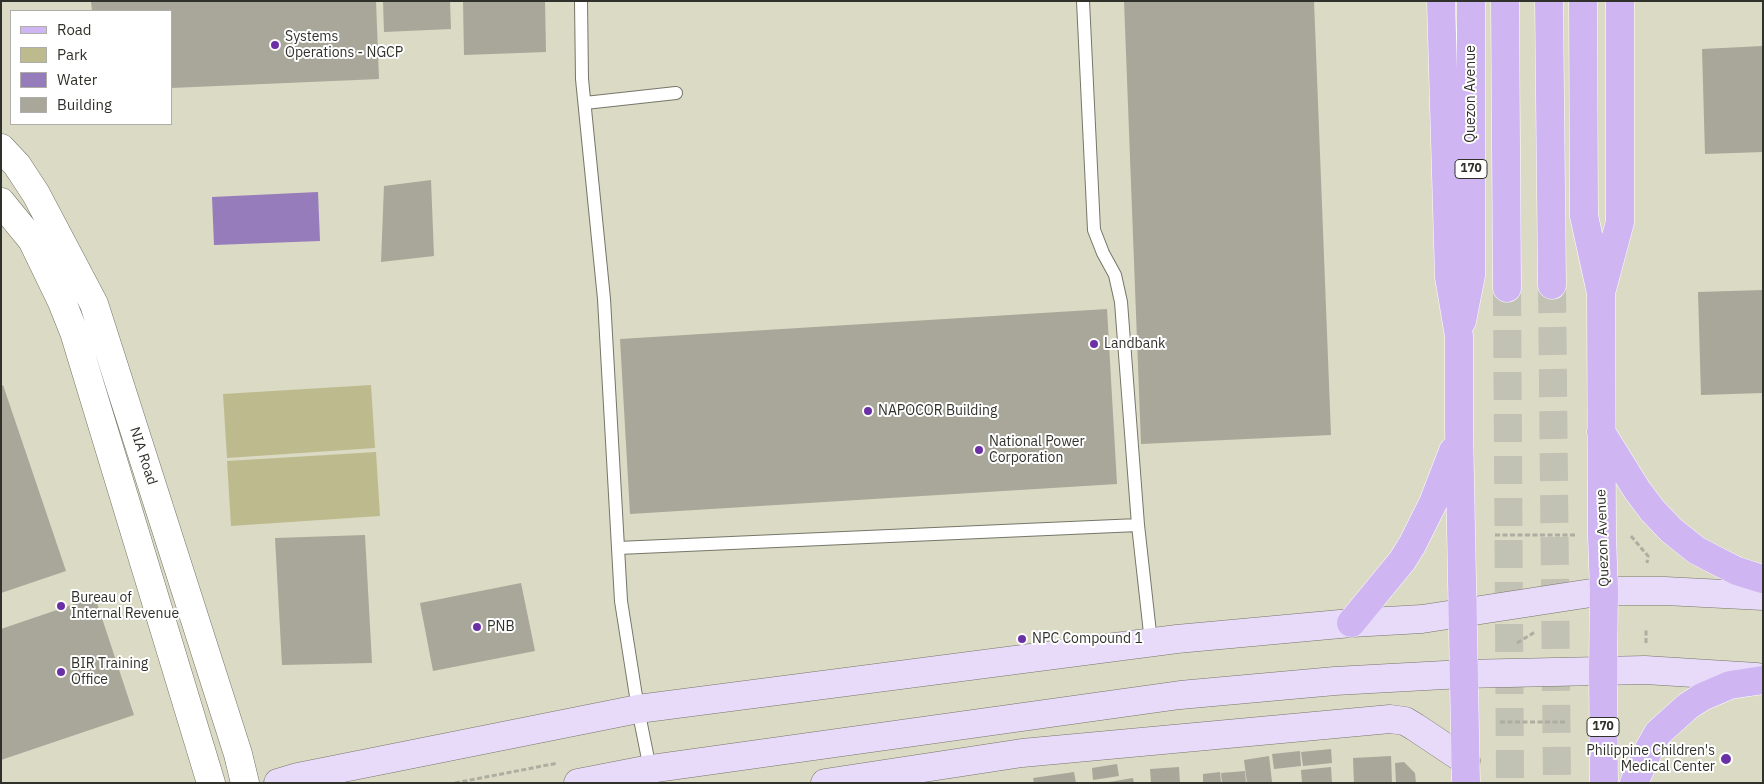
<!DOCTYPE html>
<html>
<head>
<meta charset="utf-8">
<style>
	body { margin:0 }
	#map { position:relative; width:1764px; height:784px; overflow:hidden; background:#e5e5d6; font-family:"IBM Plex Sans",sans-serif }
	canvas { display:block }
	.frame { position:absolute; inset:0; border:2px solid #31312b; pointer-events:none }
	.legend { position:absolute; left:10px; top:10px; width:162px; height:115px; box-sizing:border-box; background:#fff; border:1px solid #adadaa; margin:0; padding:6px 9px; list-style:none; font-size:15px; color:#31312b }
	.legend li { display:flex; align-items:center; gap:10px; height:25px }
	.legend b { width:25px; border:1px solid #adadaa }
</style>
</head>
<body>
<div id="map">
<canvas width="1764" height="784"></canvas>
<div class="frame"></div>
<ul class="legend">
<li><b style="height:6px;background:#d0b5f3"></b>Road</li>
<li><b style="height:14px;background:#bdbb8e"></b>Park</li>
<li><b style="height:14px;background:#967cba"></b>Water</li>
<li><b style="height:14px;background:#a8a799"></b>Building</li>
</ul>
</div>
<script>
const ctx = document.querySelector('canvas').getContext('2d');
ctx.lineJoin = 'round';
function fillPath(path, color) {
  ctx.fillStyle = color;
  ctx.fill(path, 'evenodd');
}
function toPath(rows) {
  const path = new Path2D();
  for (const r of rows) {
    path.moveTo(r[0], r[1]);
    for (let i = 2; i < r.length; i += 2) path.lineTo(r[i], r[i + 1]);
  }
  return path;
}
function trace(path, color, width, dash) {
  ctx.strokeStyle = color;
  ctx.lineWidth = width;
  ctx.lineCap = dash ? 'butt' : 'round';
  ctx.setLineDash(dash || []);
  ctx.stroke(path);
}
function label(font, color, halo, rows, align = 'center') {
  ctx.font = font + ' "IBM Plex Sans",sans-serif';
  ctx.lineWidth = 4;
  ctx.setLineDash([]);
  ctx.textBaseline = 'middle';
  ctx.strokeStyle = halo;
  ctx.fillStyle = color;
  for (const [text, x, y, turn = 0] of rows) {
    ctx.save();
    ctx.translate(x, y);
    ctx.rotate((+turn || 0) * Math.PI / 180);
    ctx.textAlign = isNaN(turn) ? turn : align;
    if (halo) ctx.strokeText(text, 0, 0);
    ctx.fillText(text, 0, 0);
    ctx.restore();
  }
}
const built = toPath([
	[1,1,1763,1,1763,783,1,783],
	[11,11,171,11,171,124,11,124]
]);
const green = toPath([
	[371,385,375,448,227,458,223,394],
	[376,452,380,516,231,526,227,461]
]);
const water = toPath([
	[318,192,320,241,214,245,212,197]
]);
const building = toPath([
	[91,1,376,1,379,79,171,88,171,11,92,11],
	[383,1,450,1,451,29,384,32],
	[463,1,545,1,546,52,464,55],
	[1124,1,1314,1,1331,435,1141,444],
	[1763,46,1763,152,1705,154,1702,49],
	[431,180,434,256,381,262,384,186],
	[1763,290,1763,393,1701,395,1698,292],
	[1107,309,1117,484,630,514,620,339],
	[3,385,66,571,1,593,1,386],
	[365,535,372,663,282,665,275,538],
	[521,583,535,651,433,671,420,603],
	[95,597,134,715,1,760,1,629],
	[1331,749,1332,763,1303,766,1301,752],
	[1300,751,1301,766,1274,769,1272,754],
	[1269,756,1272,782,1247,783,1244,760],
	[1391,756,1392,783,1354,783,1353,758],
	[1404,762,1415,773,1416,783,1396,783,1395,763],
	[1117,764,1119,776,1093,780,1092,768],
	[1179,767,1180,783,1151,783,1150,769],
	[1331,767,1332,783,1302,783,1301,770],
	[1245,771,1246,783,1222,783,1221,773],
	[1074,772,1076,783,1034,783,1033,778],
	[1220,772,1221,783,1203,783,1203,774],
	[1133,778,1134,783,1109,783,1109,782]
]);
const primaryTunnel = toPath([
	[1552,285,1557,783],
	[1507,288,1510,783]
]);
const path = toPath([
	[1495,535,1575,535],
	[1631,536,1648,556,1647,563],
	[1517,643,1535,632],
	[1646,643,1646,629],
	[1500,722,1565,722],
	[455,783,558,763]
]);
const service = toPath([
	[581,1,582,79,604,299,621,601,638,709,650,769],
	[1083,1,1094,230,1103,253,1115,275,1121,302,1138,525,1151,642],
	[585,103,676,93],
	[618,548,1138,525]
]);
const tertiary = toPath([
	[1,148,17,165,36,194,94,304,238,754,245,783],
	[1,202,32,240,62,302,74,332,211,783]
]);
const secondary = toPath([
	[278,783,298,777,638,709,1177,639,1351,623,1422,619,1604,591,1665,591,1763,596],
	[578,783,650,769,1180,695,1335,681,1463,674,1645,670,1757,677],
	[825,783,1022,753,1390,719,1405,721,1415,727,1466,761]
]);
const primary = toPath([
	[1441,1,1449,277,1459,336,1459,428,1466,783],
	[1505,1,1507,288],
	[1549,1,1552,285],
	[1583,1,1584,216,1601,293,1602,536,1604,591,1603,671,1604,783],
	[1602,289,1620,222,1620,1],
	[1462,321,1471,275,1471,1],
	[1601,432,1637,490,1652,510,1671,530,1696,550,1717,561,1737,571,1763,579],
	[1351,623,1402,561,1412,545,1433,503,1453,451],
	[1634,783,1650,747,1658,733,1688,706,1702,697,1730,685,1763,680]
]);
const markers = [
	[275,45,5,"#6c30a6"],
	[1094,344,5,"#6c30a6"],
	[868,411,5,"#6c30a6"],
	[979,450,5,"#6c30a6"],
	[61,606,5,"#6c30a6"],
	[477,627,5,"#6c30a6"],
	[1022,639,5,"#6c30a6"],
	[61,672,5,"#6c30a6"],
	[1726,759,6,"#6c30a6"]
];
const shields = [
	[1471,169,32],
	[1603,727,32]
];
const shieldNames = [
	["170",1471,169],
	["170",1603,727]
];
const poiNames = [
	["Systems",285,37],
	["Operations - NGCP",285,53],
	["Landbank",1104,344],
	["NAPOCOR Building",878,411],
	["National Power",989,442],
	["Corporation",989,458],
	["Bureau of",71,598],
	["Internal Revenue",71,614],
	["PNB",487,627],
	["NPC Compound 1",1032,639],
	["BIR Training",71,664],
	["Office",71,680],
	["Philippine Children's",1715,751,"right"],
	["Medical Center",1715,767,"right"]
];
const streetNames = [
	["Quezon Avenue",1471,94,-90],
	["NIA Road",143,456,72],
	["Quezon Avenue",1603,538,-92]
];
fillPath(built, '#dbdac4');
fillPath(green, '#bdbb8e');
fillPath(water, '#967cba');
fillPath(building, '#a8a799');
trace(primaryTunnel, '#c1c1b4', 28, [28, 14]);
trace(service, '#767669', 14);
trace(tertiary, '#767669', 29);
trace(secondary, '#767669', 29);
trace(primary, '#fff', 29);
trace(path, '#adada1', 3, [5, 2.5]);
trace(service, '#fff', 12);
trace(tertiary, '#fff', 28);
trace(secondary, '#e8daf9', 28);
trace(primary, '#d0b5f3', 28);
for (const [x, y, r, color] of markers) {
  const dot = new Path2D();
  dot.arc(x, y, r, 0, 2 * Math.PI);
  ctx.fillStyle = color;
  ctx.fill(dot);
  trace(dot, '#fff', 2);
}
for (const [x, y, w] of shields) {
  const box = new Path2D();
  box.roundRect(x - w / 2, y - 9.5, w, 19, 4);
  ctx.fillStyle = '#fff';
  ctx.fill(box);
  trace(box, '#31312b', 1);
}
label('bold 12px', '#31312b', null, shieldNames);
label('14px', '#31312b', '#fff', poiNames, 'left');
label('14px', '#31312b', '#fff', streetNames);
</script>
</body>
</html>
